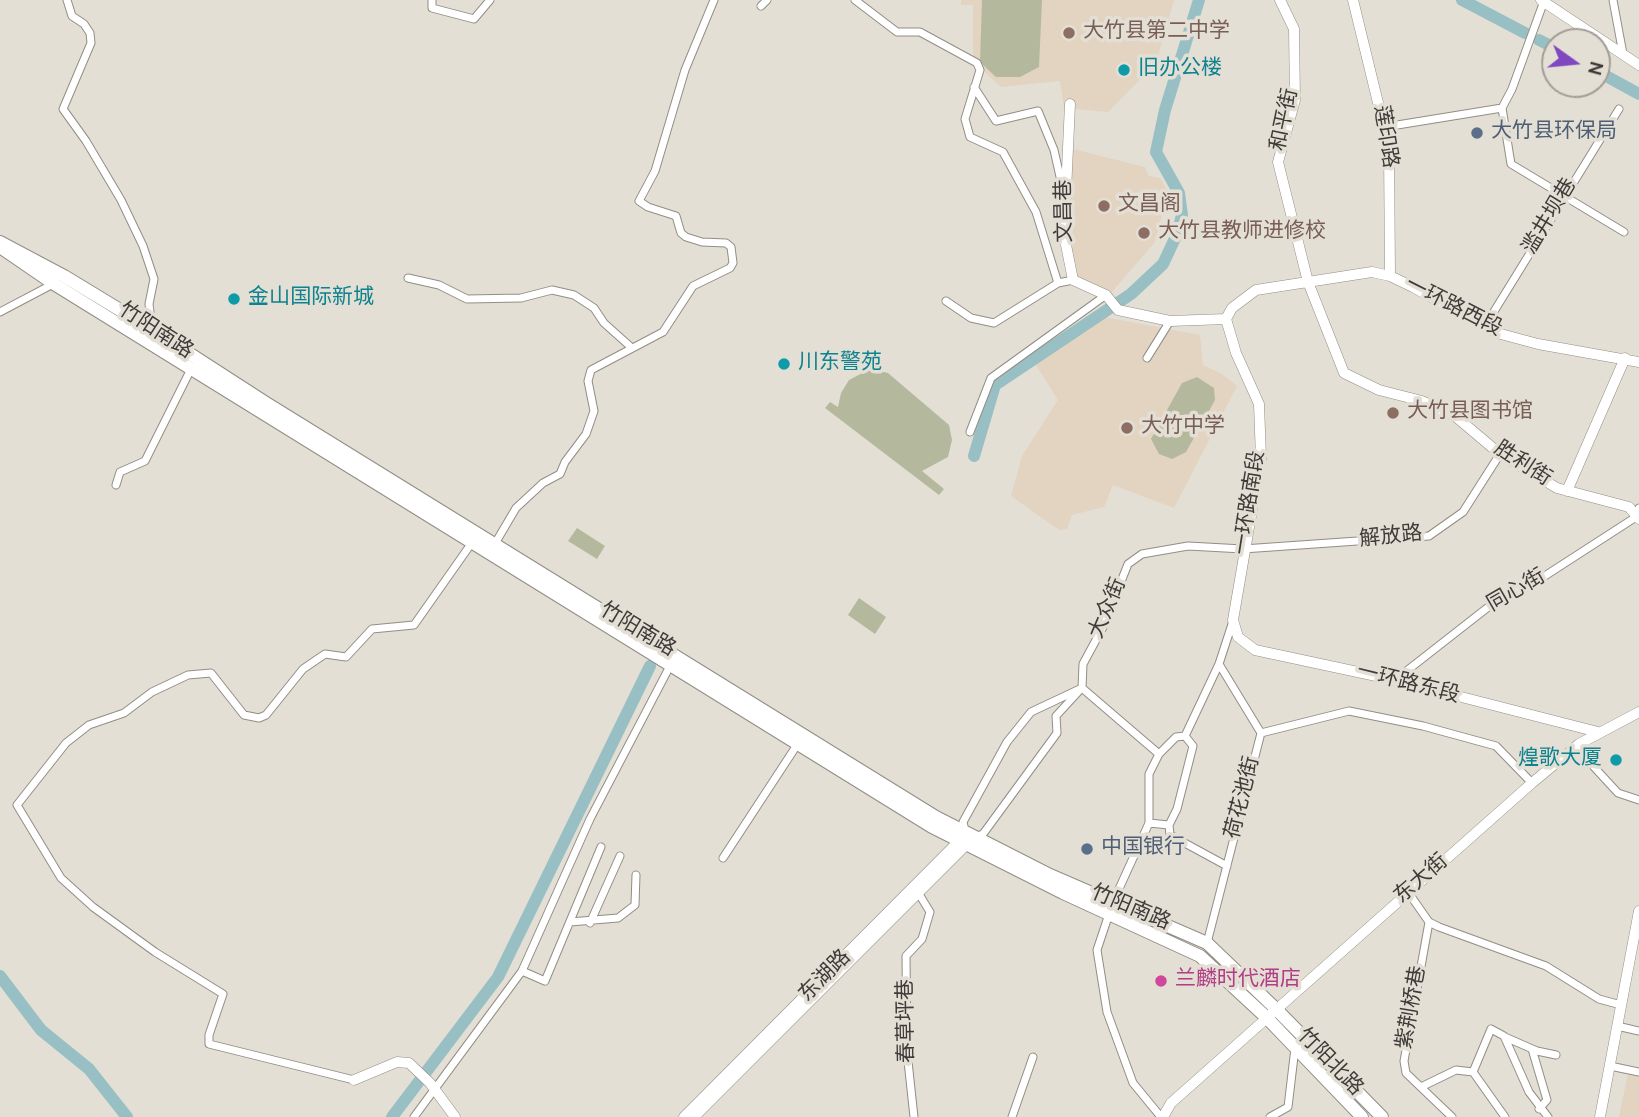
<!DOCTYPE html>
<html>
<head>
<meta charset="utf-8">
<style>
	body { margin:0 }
	#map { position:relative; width:1639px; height:1117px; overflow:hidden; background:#e4dfd5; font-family:Overpass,sans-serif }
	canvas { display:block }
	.north { position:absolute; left:1541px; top:28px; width:70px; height:70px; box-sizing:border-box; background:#e4dfd5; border:2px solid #a29e96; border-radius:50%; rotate:105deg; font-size:19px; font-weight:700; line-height:28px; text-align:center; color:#3e3c38 }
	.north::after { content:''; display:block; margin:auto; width:24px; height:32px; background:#8048bf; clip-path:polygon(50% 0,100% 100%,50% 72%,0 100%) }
</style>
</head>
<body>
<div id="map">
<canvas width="1639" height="1117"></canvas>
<div class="north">N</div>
</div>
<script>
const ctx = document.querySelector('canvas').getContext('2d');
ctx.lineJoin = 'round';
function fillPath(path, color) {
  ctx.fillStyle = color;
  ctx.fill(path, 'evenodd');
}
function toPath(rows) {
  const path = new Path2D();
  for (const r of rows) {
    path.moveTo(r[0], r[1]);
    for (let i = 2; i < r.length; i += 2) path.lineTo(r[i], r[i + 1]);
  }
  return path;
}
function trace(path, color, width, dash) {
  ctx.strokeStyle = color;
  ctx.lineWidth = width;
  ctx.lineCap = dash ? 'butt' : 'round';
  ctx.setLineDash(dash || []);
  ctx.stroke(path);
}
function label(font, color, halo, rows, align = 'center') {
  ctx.font = font + ' Overpass,"Noto Sans SC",sans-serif';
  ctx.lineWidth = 7;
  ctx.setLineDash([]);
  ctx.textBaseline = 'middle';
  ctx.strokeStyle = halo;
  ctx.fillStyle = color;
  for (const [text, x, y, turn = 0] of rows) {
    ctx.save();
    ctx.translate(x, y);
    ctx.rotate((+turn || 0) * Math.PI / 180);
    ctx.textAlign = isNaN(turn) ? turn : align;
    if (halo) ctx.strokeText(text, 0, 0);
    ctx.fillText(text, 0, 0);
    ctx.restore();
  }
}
const education = toPath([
	[961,0,1174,0,1156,63,1108,112,1064,108,1060,81,1001,87,973,61,973,5,961,5],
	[1073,149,1145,167,1149,176,1160,178,1168,191,1155,242,1112,292,1076,276,1066,230],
	[1104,317,1200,335,1203,365,1222,374,1237,386,1174,508,1113,485,1104,507,1072,515,1067,529,1059,530,1011,496,1022,456,1058,400,1034,362],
	[1628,1073,1639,1075,1639,1117,1619,1117]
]);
const green = toPath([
	[982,0,1042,0,1039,67,1020,77,996,77,980,62],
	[870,369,888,373,949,425,952,440,948,457,922,471,944,489,939,495,825,408,830,402,838,407,841,393,849,380],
	[1197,377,1214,388,1215,400,1186,452,1172,459,1159,454,1151,439,1182,383],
	[577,528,605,546,597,559,568,541],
	[859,598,886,617,875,634,848,615]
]);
const river = toPath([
	[1462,0,1525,33],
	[1539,40,1555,48],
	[1597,71,1639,94],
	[974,456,995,385,1131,294,1163,264,1177,234,1182,215,1179,193,1156,152,1165,110,1199,0],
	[0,976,41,1030,89,1069,127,1117],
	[392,1117,498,977,650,666]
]);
const street = toPath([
	[67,0,72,16,84,24,90,33,91,43,63,109,86,141,121,200,143,246,154,279,149,304,152,329],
	[432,0,432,8,474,19,490,0],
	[855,0,897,32,920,32,977,63,980,70,965,119,970,137,1003,152,1036,212,1058,283],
	[1613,0,1623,54],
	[1544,1,1512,89,1502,108,1511,164,1624,232],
	[761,6,767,0],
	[974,87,996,121,1038,111,1054,150,1063,190],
	[1385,127,1502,108],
	[408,278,439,285,467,299,521,298,552,290,574,295,594,308,604,323,632,348],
	[946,301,971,318,994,323,1058,283,1073,280],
	[0,312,55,283],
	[1485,326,1619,109],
	[1147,358,1170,321],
	[970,432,991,378,1106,295],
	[116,485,120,472,145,461,191,369],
	[493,547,516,508,543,483,560,474,565,462,586,434,594,411,588,381,591,370,663,332,693,286,730,268,733,263,731,247,726,243,702,242,686,237,681,233,676,216,648,207,639,201,655,171,685,70,714,0],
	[1219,664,1261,733],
	[1395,680,1487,608,1537,581,1636,517,1639,508],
	[1082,688,1083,664,1103,627,1128,564,1142,554,1188,546,1243,549,1429,536,1463,512,1500,454],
	[1082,688,1159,754],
	[1261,733,1349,711,1423,726,1496,746,1532,783],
	[1185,736,1219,664,1233,621],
	[1579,744,1594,767,1618,793,1639,800],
	[1149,823,1149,774,1159,754,1176,737,1185,736],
	[1169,825,1170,835,1227,866],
	[965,831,963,822,1007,742,1031,712,1082,688],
	[975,837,983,834,1057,733,1056,716,1079,691],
	[723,858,797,745],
	[1408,892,1429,922,1439,927,1546,966,1599,999,1621,1005],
	[570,922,618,918,635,905,636,875],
	[1429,922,1404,1061,1406,1073,1452,1117],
	[590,923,620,856],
	[1207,943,1261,733],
	[522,971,545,981,601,847],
	[1617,1026,1639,1031],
	[1505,1037,1537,1051,1556,1055],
	[1532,1049,1547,1100,1539,1109],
	[1610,1066,1639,1072],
	[354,1080,209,1044,209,1035,223,994,155,952,93,907,61,878,17,805,66,743,89,725,124,713,152,692,188,675,211,673,244,715,259,718,266,715,303,669,325,654,346,657,372,629,414,625,471,544],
	[1421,1087,1456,1070,1473,1072],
	[414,1117,522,971,590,819,670,666],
	[914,1117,907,1052,906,956,922,939,930,912,919,894],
	[1012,1117,1033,1057],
	[1161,1117,1133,1083,1107,1012,1097,950,1113,902,1149,823,1169,825,1177,809,1193,746,1185,736],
	[1270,1117,1288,1107,1295,1048],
	[1505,1117,1473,1072,1491,1029,1504,1036,1529,1092,1548,1117]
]);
const secondary = toPath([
	[1280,0,1294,29,1295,100,1278,162,1308,282,1344,373,1379,390,1422,401,1455,416,1500,454,1557,488,1629,507,1639,519],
	[1353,0,1389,148,1390,276],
	[1541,0,1639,65],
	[1070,104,1064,235,1073,280,1106,295,1118,310,1170,321,1226,319],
	[1567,491,1625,358],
	[1598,732,1395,680,1255,650,1238,637,1233,620,1261,458,1259,404,1236,353,1226,319,1232,308,1256,290,1372,272,1390,276,1413,287,1497,333,1538,344,1639,362],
	[354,1080,397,1062,409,1063,430,1083,455,1117],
	[684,1117,963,837],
	[694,1117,970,841],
	[1163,1117,1171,1103,1532,783,1579,744,1639,712],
	[1600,1117,1639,911]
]);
const highway = toPath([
	[0,242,64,276,153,330,266,403,936,817,1050,875,1207,943,1276,1009,1382,1117],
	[0,247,54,284,932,827,1063,893,1200,956,1266,1017,1362,1117]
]);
const markers = [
	[1069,33,7,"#8d6e63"],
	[1124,70,7,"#0f9aa8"],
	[1477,133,7,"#5c6f8a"],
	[1104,206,7,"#8d6e63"],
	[1144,233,7,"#8d6e63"],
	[234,299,7,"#0f9aa8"],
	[784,364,7,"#0f9aa8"],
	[1393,413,7,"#8d6e63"],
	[1127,428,7,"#8d6e63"],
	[1616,760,7,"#0f9aa8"],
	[1087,849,7,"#5c6f8a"],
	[1161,981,7,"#d1479c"]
];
const educationNames = [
	["大竹县第二中学",1083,33],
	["文昌阁",1118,206],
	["大竹县教师进修校",1158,233],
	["大竹县图书馆",1407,413],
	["大竹中学",1141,428]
];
const cultureNames = [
	["旧办公楼",1138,70],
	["金山国际新城",248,299],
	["川东警苑",798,364],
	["煌歌大厦",1602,760,"right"]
];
const streetNames = [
	["和平街",1286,120,-78],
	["莲印路",1384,137,81],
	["文昌巷",1066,211,-91],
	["滥井坝巷",1551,217,-59],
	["一环路西段",1453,308,27],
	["竹阳南路",155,332,33],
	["胜利街",1522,465,33],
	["一环路南段",1251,503,-81],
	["解放路",1391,538,-6],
	["同心街",1517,592,-30],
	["大众街",1109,609,-67],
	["竹阳南路",637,631,31],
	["一环路东段",1408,685,14],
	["荷花池街",1244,798,-76],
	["东大街",1422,880,-41],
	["竹阳南路",1130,909,23],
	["东湖路",826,977,-45],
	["紫荆桥巷",1413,1008,-80],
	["春草坪巷",908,1021,-91],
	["竹阳北路",1329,1063,46]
];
const serviceNames = [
	["大竹县环保局",1491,133],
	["中国银行",1101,849]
];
const hotelNames = [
	["兰麟时代酒店",1175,981]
];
fillPath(education, '#e3d3c1');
fillPath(green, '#b4b99d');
trace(river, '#98c0c4', 12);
trace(street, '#928e85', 9);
trace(secondary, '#928e85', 11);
trace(highway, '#928e85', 14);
trace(street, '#fff', 7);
trace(secondary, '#fff', 10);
trace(highway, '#fff', 12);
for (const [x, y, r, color] of markers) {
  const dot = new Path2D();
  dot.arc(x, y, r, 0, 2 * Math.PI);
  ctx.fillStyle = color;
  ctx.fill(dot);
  trace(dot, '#e4dfd5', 2.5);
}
label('21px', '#785e54', '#e4dfd5', educationNames, 'left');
label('21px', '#0d838f', '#e4dfd5', cultureNames, 'left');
label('21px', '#3e3c38', '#e4dfd5', streetNames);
label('21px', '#4e5e75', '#e4dfd5', serviceNames, 'left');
label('21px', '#b23c85', '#e4dfd5', hotelNames, 'left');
</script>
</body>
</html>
